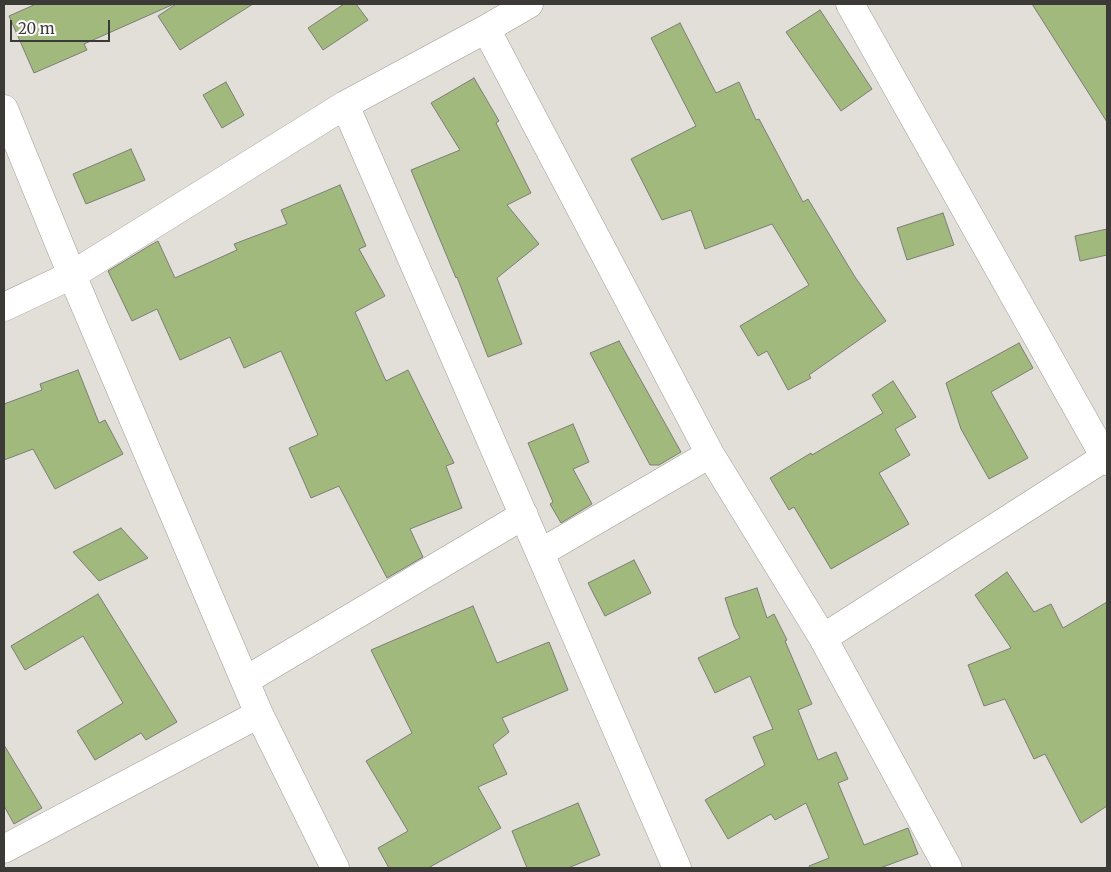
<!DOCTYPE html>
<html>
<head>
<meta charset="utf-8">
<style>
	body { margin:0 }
	#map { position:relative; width:1111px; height:872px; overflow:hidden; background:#e2dfd8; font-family:Merriweather,serif }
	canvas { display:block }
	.frame { position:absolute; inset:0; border:5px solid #3b3a37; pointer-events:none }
	.scale { position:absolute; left:10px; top:20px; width:100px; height:22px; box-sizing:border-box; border:2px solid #3b3a37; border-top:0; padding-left:6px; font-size:15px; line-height:18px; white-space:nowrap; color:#3b3a37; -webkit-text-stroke:4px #fff; paint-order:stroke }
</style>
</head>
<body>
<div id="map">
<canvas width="1111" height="872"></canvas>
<div class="frame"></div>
<div class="scale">20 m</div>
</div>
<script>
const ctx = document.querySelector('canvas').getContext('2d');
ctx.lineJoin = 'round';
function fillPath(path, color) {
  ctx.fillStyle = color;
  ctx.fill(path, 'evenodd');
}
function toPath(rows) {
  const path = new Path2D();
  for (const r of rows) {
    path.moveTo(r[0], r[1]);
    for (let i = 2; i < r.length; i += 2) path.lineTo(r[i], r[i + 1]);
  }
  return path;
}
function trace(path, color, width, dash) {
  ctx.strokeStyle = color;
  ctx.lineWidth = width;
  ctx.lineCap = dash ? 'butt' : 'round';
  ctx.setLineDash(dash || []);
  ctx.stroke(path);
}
const building = toPath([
	[36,4,174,4,84,44,87,50,34,73,9,16,36,4],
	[176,4,253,4,180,50,158,16,176,4],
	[344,4,356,4,368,20,323,50,308,28,344,4],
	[1032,4,1107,4,1107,122,1032,4],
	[820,10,872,89,841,111,786,32,820,10],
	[680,23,716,93,739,82,756,120,759,119,803,202,808,199,855,277,886,321,809,375,811,378,788,390,767,351,758,356,740,326,809,285,772,224,705,249,691,210,662,220,631,159,696,126,651,38,680,23],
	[474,78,499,121,496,123,531,193,507,205,539,244,497,278,522,344,488,357,457,277,456,278,411,170,460,150,431,103,474,78],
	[226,82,244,115,222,128,203,95,226,82],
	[131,149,145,180,86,204,73,174,131,149],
	[340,185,366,246,359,249,385,296,355,312,386,381,408,370,454,463,446,466,462,508,410,529,423,557,387,578,339,486,311,498,289,448,318,435,281,351,244,368,230,337,180,360,157,309,132,321,108,271,149,246,158,241,175,278,237,250,234,244,287,224,281,210,340,185],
	[943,213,954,245,907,260,897,228,943,213],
	[1107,229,1107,255,1080,261,1075,236,1107,229],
	[619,341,681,452,659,465,650,465,590,353,619,341],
	[1019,343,1033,368,991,392,1028,458,989,479,961,429,946,383,1019,343],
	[78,370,99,423,105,420,123,454,55,489,33,449,4,460,4,404,42,390,40,384,78,370],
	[893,381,916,417,895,429,910,455,879,473,909,524,831,569,794,507,789,510,770,478,811,453,812,455,883,413,872,395,893,381],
	[573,424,589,462,573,469,592,504,561,523,550,504,553,502,528,443,573,424],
	[121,528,148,558,99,581,73,552,121,528],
	[634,560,651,593,605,616,588,583,634,560],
	[1007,572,1034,612,1051,604,1063,628,1107,602,1107,806,1081,823,1045,754,1034,759,1005,699,984,706,968,665,1011,648,975,595,1007,572],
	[757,588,767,618,774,614,787,640,785,641,812,704,798,710,818,760,836,752,848,779,838,783,864,845,908,828,918,854,880,868,810,868,809,866,829,858,806,803,775,820,771,814,728,839,705,800,765,765,753,737,773,729,750,676,715,693,698,658,740,638,734,626,725,598,757,588],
	[98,594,177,722,146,740,141,733,95,760,77,731,123,703,83,636,25,670,11,646,98,594],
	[473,606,497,663,549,642,568,690,502,718,509,732,493,745,507,774,478,787,501,828,428,868,389,868,378,848,408,831,366,761,412,733,371,650,473,606],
	[4,745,42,808,14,824,4,806,4,745],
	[578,803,600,855,568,868,527,868,512,831,578,803]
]);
const minor = toPath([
	[850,4,1107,461],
	[486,29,710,454,823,638,948,868],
	[345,105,677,868],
	[4,109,72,275,259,714,335,868],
	[4,307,72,275,345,105,486,29,529,4],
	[540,553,710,454],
	[823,638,1107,456],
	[246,680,524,515],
	[4,849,259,714]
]);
fillPath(building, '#a2b97e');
trace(building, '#7a7d76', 1);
trace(minor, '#9e9c95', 29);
trace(minor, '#fff', 28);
</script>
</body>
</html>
